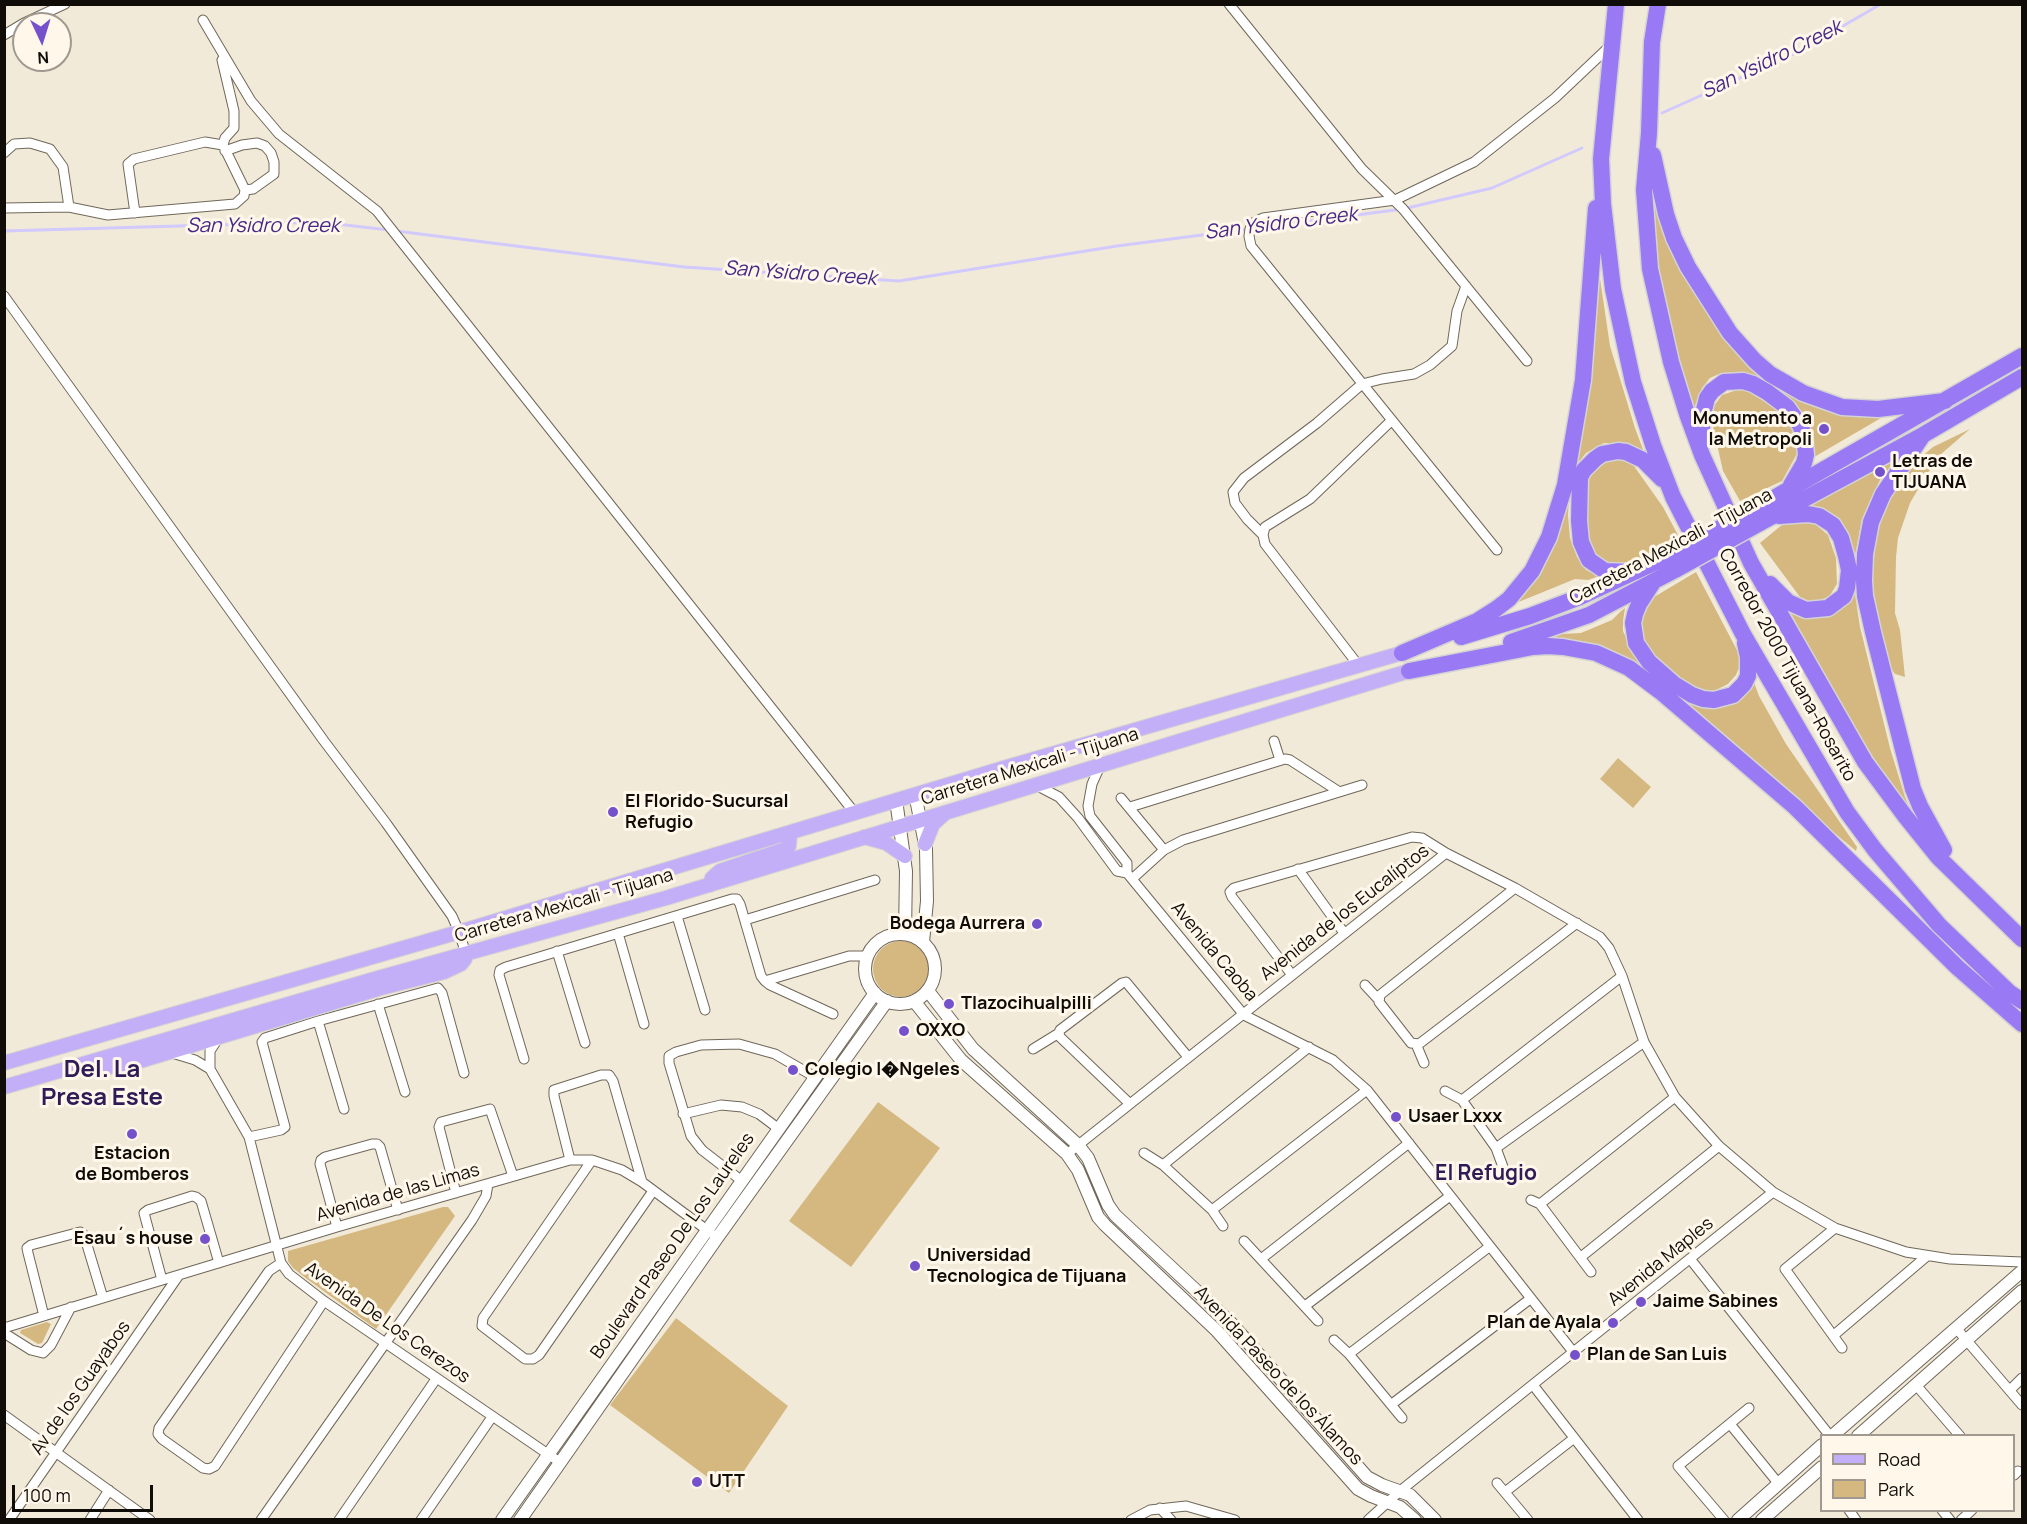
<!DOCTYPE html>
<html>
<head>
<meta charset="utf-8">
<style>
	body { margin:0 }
	#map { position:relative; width:2027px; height:1524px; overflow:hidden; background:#f2ead9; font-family:Manrope,sans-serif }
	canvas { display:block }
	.frame { position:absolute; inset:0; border:6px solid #100d08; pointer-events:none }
	.legend { position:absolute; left:1820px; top:1434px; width:195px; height:78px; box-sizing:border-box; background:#fef7ea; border:2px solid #9f9990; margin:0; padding:8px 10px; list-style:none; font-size:18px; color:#100d08 }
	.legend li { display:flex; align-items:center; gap:12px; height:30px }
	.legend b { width:30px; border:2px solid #9f9990 }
	.north { position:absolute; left:12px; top:12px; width:60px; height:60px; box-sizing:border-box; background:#fef7ea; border:2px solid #9f9990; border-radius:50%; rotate:176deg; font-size:16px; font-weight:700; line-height:24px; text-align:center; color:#100d08 }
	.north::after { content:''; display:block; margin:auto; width:21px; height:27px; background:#7551cb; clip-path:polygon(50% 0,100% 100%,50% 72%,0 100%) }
	.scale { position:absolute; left:12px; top:1485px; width:141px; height:27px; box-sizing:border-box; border:3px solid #100d08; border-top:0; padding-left:8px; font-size:18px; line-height:21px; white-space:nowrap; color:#100d08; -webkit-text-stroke:4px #fef7ea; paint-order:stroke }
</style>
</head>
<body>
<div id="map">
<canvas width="2027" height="1524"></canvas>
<div class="frame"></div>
<ul class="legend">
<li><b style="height:8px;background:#c2aff8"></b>Road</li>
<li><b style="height:16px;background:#d4b880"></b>Park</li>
</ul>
<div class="north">N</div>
<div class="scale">100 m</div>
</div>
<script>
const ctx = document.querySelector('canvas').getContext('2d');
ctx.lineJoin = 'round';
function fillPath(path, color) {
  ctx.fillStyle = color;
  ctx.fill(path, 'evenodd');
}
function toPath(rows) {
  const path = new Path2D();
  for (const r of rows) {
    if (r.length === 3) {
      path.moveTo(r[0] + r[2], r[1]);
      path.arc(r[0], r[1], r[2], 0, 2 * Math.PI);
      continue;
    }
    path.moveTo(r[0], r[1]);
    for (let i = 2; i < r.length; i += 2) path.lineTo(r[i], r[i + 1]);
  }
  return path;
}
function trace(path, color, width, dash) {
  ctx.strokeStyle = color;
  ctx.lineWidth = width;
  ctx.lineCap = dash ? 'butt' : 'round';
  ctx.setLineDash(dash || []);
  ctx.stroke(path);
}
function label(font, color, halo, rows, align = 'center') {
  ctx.font = font + ' Manrope,sans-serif';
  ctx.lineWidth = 6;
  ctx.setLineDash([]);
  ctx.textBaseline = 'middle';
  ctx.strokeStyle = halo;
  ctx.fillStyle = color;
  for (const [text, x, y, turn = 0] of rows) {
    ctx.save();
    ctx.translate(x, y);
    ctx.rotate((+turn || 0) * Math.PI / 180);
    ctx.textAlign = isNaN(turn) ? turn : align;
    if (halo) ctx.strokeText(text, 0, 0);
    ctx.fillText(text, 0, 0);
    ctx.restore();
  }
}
const green = toPath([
	[1653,198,1665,237,1695,295,1723,335,1765,375,1888,414,1809,460,1812,444,1747,375,1735,372,1719,374,1710,378,1702,388,1693,411,1677,359,1661,282,1653,225],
	[1597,258,1610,346,1635,428,1644,452,1628,444,1604,443,1586,453,1574,468,1570,485,1568,515,1570,538,1577,557,1586,570,1599,576,1588,580,1575,579,1499,610,1554,535],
	[1743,388,1776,409,1793,426,1798,439,1798,452,1782,481,1740,501,1723,471,1712,422,1714,406,1722,395],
	[1970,429,1940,455,1927,474,1910,503,1898,538,1896,557,1895,613,1900,630,1905,677,1895,674,1890,667,1871,583,1871,561,1878,523,1893,489,1909,467,1933,447],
	[1610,458,1626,459,1634,466,1663,507,1679,537,1635,564,1610,563,1600,560,1593,554,1586,539,1586,481,1595,462],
	[1896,459,1880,480,1862,519,1855,556,1855,594,1860,627,1890,748,1905,797,1918,826,1851,723,1789,610,1838,606,1845,540,1807,506],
	[1797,522,1814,523,1828,535,1836,558,1837,584,1829,597,1812,602,1800,597,1760,543,1783,524],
	[1696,572,1739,654,1740,665,1736,675,1728,684,1710,693,1685,683,1660,665,1647,646,1641,632,1643,607,1649,600],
	[1625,608,1623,621,1623,631,1634,656,1647,669,1697,702,1753,680,1759,696,1786,744,1857,847,1856,851,1626,659,1591,643,1552,638,1562,634,1581,633,1612,620,1621,611],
	[1618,758,1651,787,1633,808,1600,779],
	[901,969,28],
	[878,1102,940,1148,851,1267,789,1221],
	[443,1207,448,1207,455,1216,376,1329,307,1279,293,1268,288,1261,288,1251],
	[676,1318,788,1406,729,1493,610,1405],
	[47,1322,51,1324,42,1343,38,1344,20,1333,21,1330]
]);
const stream = toPath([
	[1662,113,1798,52,1881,4],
	[4,231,319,222,389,230],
	[396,231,684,267,899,281,1117,246,1403,209,1492,188,1582,148]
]);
const street = toPath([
	[1229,4,1362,169,1403,209,1527,361],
	[203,20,251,101,279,134,377,211,854,812],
	[4,35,24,23,65,4],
	[225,151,242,145,257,143,265,146,271,153,274,162,274,174,253,189,245,190],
	[4,153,14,144,30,143,50,149,63,167,69,207],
	[4,208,69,207,108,215,235,204,244,196,245,190,223,145,225,138,234,128,234,111,222,60],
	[135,213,128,164,134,159,205,142,223,145],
	[4,296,324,741,386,823,452,916,459,932,466,954],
	[1263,535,1265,527,1310,499,1392,420],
	[1497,550,1251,246,1249,236,1250,229,1253,223,1263,218,1395,200,1474,162,1555,98,1610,46],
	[1359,666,1265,544,1263,535,1247,519,1235,503,1233,492,1244,478,1317,423,1362,384,1382,379,1414,374,1430,365,1452,346,1457,311,1466,286],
	[1274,741,1280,760],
	[1100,766,1092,784,1088,806,1090,816,1127,863,1127,873],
	[1036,785,1059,797,1078,818,1117,871,1127,873],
	[1121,798,1164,850],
	[1130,807,1285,759,1290,760,1338,791],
	[1298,869,1344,933],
	[1127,873,1244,1015,1333,1060,1367,1090,1574,1353],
	[1132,879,1164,850,1183,840,1362,785],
	[1515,888,1380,995,1379,1002,1411,1043,1419,1044,1577,923],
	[677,916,705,1010],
	[745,920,875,880],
	[618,933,644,1024],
	[557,951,585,1043],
	[1292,975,1232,897,1230,892,1234,888,1412,837,1422,838,1446,853,1515,888,1600,937,1609,948,1622,976,1644,1042,1675,1097,1719,1146,1773,1192,1835,1228,1906,1252,1950,1259,2022,1262],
	[765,981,849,956,867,956],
	[1365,985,1378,999],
	[378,1004,405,1092],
	[318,1021,344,1109],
	[1059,1033,1060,1037,1129,1103],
	[219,1037,210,1051,210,1069,249,1137,281,1263,289,1274,324,1301,561,1463],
	[1416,1044,1424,1063],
	[1033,1049,1059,1033,1060,1030,1122,983,1126,982,1188,1057],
	[172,1053,195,1060,210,1069],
	[524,1059,499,975,500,970,506,967,732,899,737,899,740,904,761,976,765,981,770,985,833,1014],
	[1445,1091,1462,1100,1496,1148,1503,1167],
	[1462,1100,1622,976],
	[683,1114,721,1105,742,1107,759,1114,779,1129],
	[249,1137,281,1130,285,1127,262,1042,265,1038,318,1021,438,988,442,993,464,1073],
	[1496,1148,1644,1042],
	[1144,1153,1163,1165,1212,1210,1223,1226],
	[1067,1154,1446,853],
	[570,1160,554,1096,554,1090,601,1075,609,1075,613,1081,642,1182],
	[592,1160,483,1318,482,1326,525,1359,533,1359,539,1355,653,1191],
	[1163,1165,1309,1047],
	[742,1181,702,1150,691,1136,669,1063,669,1056,676,1052,701,1045,739,1044,775,1054,815,1077],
	[456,1193,439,1127,441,1122,490,1109,513,1176],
	[1531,1200,1540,1204,1591,1272],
	[1540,1204,1675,1097],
	[1212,1210,1367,1090],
	[337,1227,320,1164,321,1160,325,1157,372,1144,377,1144,380,1147,398,1210],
	[1835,1228,1785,1269,1842,1348],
	[1244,1241,1318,1321],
	[1581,1257,1719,1146],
	[1261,1259,1409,1143],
	[1691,1260,1830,1436],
	[281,1263,269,1271,159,1428,158,1434,162,1439,203,1468,209,1469,215,1466,324,1301],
	[162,1280,144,1213,148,1210,192,1196,196,1197,201,1201,219,1263],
	[1305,1306,1450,1196],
	[44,1316,28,1253,27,1248,31,1245,80,1232,84,1235,103,1298],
	[4,1328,337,1227,570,1160,592,1160,622,1170,642,1182,711,1233],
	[1956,1328,2022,1405],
	[4,1333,31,1350,43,1353,51,1345,71,1307],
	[1834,1335,1927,1256],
	[1334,1340,1349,1354,1402,1418],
	[1349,1354,1489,1247],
	[1533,1385,1638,1520],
	[1916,1385,1960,1436],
	[2010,1390,2022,1378],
	[1392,1404,1530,1299],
	[4,1415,150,1520],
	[1730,1424,1778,1483],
	[2014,1475,2018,1471],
	[1497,1483,1528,1520],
	[1505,1492,1573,1439],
	[1160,1508,1171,1520],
	[1849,1510,1856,1520],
	[1942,1510,1950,1520],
	[9,1520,179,1275],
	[90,1520,109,1490],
	[261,1520,472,1220,486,1196,488,1184],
	[339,1520,436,1379],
	[421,1520,492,1417],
	[1131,1520,1150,1510,1186,1506,1235,1520],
	[1368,1520,1400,1491,1773,1192],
	[1724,1520,1678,1466,1749,1408],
	[1961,1520,1972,1510]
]);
const secondary = toPath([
	[915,794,926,849,927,901,923,942],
	[896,800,906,871,905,934],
	[900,969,35],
	[928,991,973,1049,1078,1145,1088,1158,1108,1205,1115,1215,1230,1322,1367,1477,1382,1485,1410,1495,1435,1520],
	[914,1001,961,1060,1067,1154,1078,1170,1098,1217,1105,1225,1217,1331,1358,1489,1371,1496,1400,1507,1415,1520],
	[1832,1436,2022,1271],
	[1858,1436,2022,1291],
	[502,1520,875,993],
	[520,1520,717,1238,887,1001],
	[1738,1520,1822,1445],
	[1762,1520,1822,1467]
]);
const primary = toPath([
	[864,837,886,843,905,856],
	[925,844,933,824,944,814],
	[710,885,712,878,720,871,786,849,789,846,790,833],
	[4,1063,459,932,1007,767,1402,653],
	[89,1065,108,1067,130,1064,381,988,444,972,461,964,465,959,466,954],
	[4,1087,378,978,666,898,1409,671]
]);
const highway = toPath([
	[1616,4,1601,159,1603,204,1613,289,1633,382,1653,445,1673,497,1743,634,1847,812,1875,850,1939,925,2010,993,2022,1001],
	[1658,4,1652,42,1649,133,1644,190,1650,269,1671,362,1687,414,1702,455,1751,563,1865,762,1905,816,1938,857,2022,939],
	[1653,155,1666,214,1674,238,1688,267,1730,333,1755,361,1770,374,1803,393,1842,407,1878,409,1945,401],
	[1923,435,1883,494,1871,522,1865,554,1864,581,1865,596,1873,632,1913,789,1920,806,1944,850],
	[1701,442,1703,414,1707,398,1712,391,1724,382,1743,381,1753,384,1767,392,1787,407,1800,425,1804,435,1806,455,1804,463,1791,485],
	[1753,510,2022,356],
	[1760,523,1923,435,2022,377],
	[1633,572,1605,571,1589,560,1581,542,1579,521,1580,477,1584,470,1595,459,1602,454,1618,451,1626,452,1643,460,1662,479],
	[1652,584,1639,604,1635,614,1633,623,1636,643,1649,662,1674,684,1692,695,1703,699,1714,700,1733,695,1744,684,1748,676,1748,657,1745,643],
	[1770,584,1788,602,1806,610,1828,608,1844,596,1847,588,1849,570,1846,556,1841,538,1833,525,1819,516,1808,514,1779,516],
	[1461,637,1530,616,1580,597,1669,556],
	[1511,642,1589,615,1677,569],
	[1402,653,1477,621,1496,609,1509,599,1532,571,1549,537,1565,485,1583,380,1596,208],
	[1409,671,1533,647,1548,646,1563,647,1596,653,1629,668,1661,692,1795,807,1957,967,2022,1024]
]);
const highwayBridge = toPath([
	[1669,556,1753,510],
	[1677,569,1760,523]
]);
const markers = [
	[1824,429,6,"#7551cb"],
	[1880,472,6,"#7551cb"],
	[613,812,6,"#7551cb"],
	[1037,924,6,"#7551cb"],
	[949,1004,6,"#7551cb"],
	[904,1031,6,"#7551cb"],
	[793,1070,6,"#7551cb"],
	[1396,1117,6,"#7551cb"],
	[132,1134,6,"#7551cb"],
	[205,1239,6,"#7551cb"],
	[915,1266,6,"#7551cb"],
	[1641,1302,6,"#7551cb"],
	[1613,1323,6,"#7551cb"],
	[1575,1355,6,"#7551cb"],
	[697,1482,6,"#7551cb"]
];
const poiNames = [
	["Monumento a",1812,419,"right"],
	["la Metropoli",1812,440,"right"],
	["Letras de",1892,462],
	["TIJUANA",1892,483],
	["El Florido-Sucursal",625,802],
	["Refugio",625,823],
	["Bodega Aurrera",1025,924,"right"],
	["Tlazocihualpilli",961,1004],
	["OXXO",916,1031],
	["Colegio I�Ngeles",805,1070],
	["Usaer Lxxx",1408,1117],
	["Estacion",132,1154,"center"],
	["de Bomberos",132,1175,"center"],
	["Esau´s house",193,1239,"right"],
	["Universidad",927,1256],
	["Tecnologica de Tijuana",927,1277],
	["Jaime Sabines",1653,1302],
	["Plan de Ayala",1601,1323,"right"],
	["Plan de San Luis",1587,1355],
	["UTT",709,1482]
];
const streetNames = [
	["Carretera Mexicali - Tijuana",1671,547,-28],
	["Corredor 2000 Tijuana-Rosarito",1787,665,61],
	["Carretera Mexicali - Tijuana",1030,767,-17],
	["Carretera Mexicali - Tijuana",564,906,-16],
	["Avenida de los Eucalíptos",1345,913,-38],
	["Avenida Caoba",1214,952,50],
	["Avenida de las Limas",398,1193,-16],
	["Boulevard Paseo De Los Laureles",673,1246,-55],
	["Avenida Maples",1661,1262,-39],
	["Avenida De Los Cerezos",387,1323,35],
	["Avenida Paseo de los Álamos",1278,1376,47],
	["Av de los Guayabos",81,1388,-55]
];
const waterNames = [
	["San Ysidro Creek",1772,60,-26],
	["San Ysidro Creek",1281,224,-7],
	["San Ysidro Creek",263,226],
	["San Ysidro Creek",800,274,4]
];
const quarterNames = [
	["El Refugio",1486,1174]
];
const districtNames = [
	["Del. La",102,1070],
	["Presa Este",102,1098]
];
fillPath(green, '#d4b880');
trace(stream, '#d2c9fd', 3);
trace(street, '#6f6759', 11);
trace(secondary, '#6f6759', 14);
trace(primary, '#d4d3d3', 16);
trace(highway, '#d4d3d3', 19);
trace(street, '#fff', 9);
trace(secondary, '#fff', 12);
trace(primary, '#c2aff8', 14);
trace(highway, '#9979f4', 16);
trace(highwayBridge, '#d4d3d3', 19, []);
trace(highwayBridge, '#9979f4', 16);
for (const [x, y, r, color] of markers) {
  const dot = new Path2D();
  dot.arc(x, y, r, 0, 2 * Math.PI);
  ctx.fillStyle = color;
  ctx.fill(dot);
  trace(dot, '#fef7ea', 2);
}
label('bold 18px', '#100d08', '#fef7ea', poiNames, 'left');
label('18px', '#100d08', '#fef7ea', streetNames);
label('italic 20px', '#472887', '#fef7ea', waterNames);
label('bold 21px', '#2d1c56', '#fef7ea', quarterNames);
label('bold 24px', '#2d1c56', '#fef7ea', districtNames);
</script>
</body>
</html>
